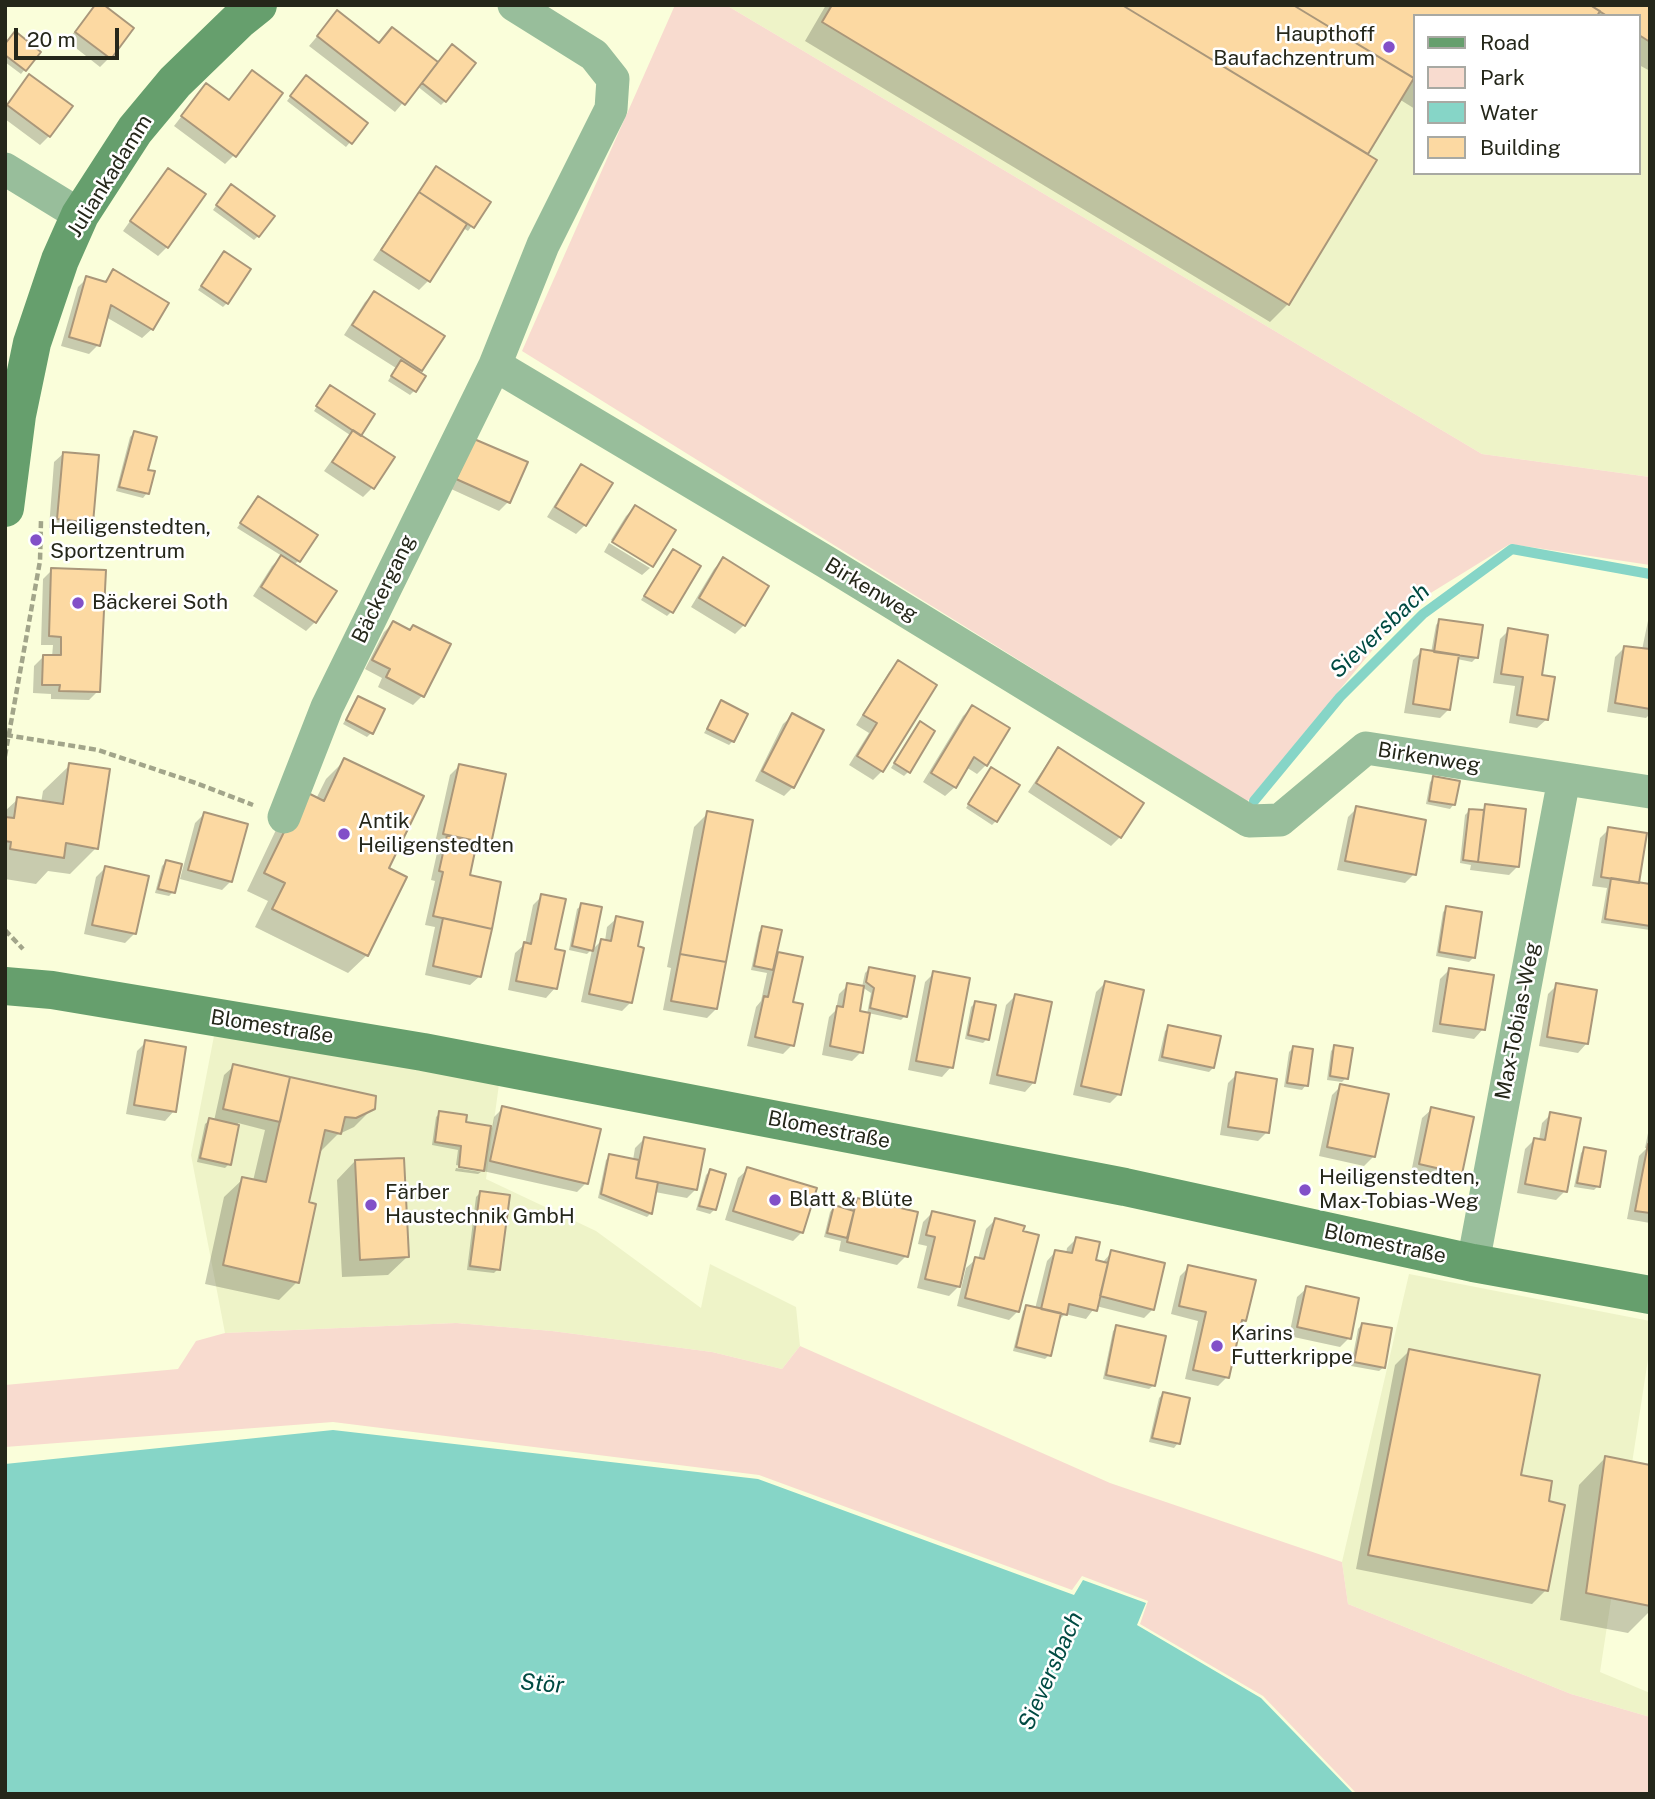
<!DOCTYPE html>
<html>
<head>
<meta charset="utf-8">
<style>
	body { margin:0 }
	#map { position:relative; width:1655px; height:1799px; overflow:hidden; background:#fafeda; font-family:"Public Sans",sans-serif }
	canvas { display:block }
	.frame { position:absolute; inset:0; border:7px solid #25271a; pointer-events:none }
	.legend { position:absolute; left:1413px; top:14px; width:228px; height:161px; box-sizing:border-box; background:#fff; border:2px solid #a8a9a3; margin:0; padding:9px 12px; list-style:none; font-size:21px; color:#25271a }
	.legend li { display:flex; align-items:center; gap:14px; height:35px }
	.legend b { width:35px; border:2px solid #a8a9a3 }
	.scale { position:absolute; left:14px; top:28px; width:105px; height:32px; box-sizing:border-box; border:4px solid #25271a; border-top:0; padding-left:9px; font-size:21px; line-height:24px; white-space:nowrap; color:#25271a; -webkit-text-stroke:5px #fff; paint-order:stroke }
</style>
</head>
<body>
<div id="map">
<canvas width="1655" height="1799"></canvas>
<div class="frame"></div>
<ul class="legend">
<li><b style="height:9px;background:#669f6d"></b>Road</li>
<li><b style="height:19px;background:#f8dbcf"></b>Park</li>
<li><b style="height:19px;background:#86d5c7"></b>Water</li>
<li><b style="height:19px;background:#fcd9a2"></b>Building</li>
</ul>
<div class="scale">20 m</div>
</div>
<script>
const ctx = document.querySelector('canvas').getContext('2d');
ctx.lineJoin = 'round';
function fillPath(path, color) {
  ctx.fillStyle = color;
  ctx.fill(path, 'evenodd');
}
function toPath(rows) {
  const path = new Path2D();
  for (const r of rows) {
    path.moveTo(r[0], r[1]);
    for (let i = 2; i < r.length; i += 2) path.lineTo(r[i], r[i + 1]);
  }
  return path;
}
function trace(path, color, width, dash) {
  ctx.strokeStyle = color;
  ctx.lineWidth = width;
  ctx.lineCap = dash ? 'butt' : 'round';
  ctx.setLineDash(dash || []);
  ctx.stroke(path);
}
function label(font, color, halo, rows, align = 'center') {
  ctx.font = font + ' "Public Sans",sans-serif';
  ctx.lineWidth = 5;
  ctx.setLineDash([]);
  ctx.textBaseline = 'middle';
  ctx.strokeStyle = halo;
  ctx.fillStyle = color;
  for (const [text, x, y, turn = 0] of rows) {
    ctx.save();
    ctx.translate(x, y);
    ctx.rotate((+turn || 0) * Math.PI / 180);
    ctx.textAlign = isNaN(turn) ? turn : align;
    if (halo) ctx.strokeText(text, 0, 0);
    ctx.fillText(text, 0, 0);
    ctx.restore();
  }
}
const built = toPath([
	[726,5,1650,5,1650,477,1482,454],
	[1415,16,1639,16,1639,173,1415,173],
	[214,1036,500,1077,486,1179,596,1231,701,1308,710,1264,796,1307,800,1346,782,1369,712,1352,552,1331,456,1323,225,1333,191,1155],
	[1409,1274,1650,1321,1650,1346,1600,1672,1650,1693,1650,1717,1571,1694,1348,1604,1342,1562]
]);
const green = toPath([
	[675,5,726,5,1482,454,1650,477,1650,565,1510,544,1408,607,1247,802,522,351],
	[456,1323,552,1331,712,1352,782,1369,800,1346,1110,1483,1342,1562,1348,1604,1571,1694,1650,1717,1650,1794,1357,1794,1263,1696,1140,1624,1148,1601,1082,1576,1072,1590,759,1475,333,1422,5,1447,5,1385,178,1369,196,1341,225,1333]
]);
const water = toPath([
	[333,1430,758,1479,1074,1595,1083,1580,1146,1603,1137,1625,1261,1698,1354,1794,5,1794,5,1464]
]);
const shadow = toPath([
	[96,5,109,58,100,67,67,41],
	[826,5,1650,5,1650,71,1639,65,1639,16,1415,16,1415,109,1399,99,1365,155,1288,304,1270,322,805,41],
	[337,13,378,45,392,29,437,64,445,101,441,105,417,86,395,112,309,46],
	[5,46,39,52,21,74,5,62],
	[252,72,234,155,225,164,174,126,206,85,228,102],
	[30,76,49,136,40,145,5,119,5,106],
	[302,81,366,123,346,147,287,101],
	[169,170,167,247,158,256,123,231,160,179],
	[432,172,489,202,468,231,463,228,428,281,419,290,373,260],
	[227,190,258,236,254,240,213,210],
	[224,253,227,303,223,307,198,290],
	[113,272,167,303,152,329,142,338,106,317,98,345,89,354,61,346,78,287,87,278,103,283],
	[374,293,421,370,418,373,414,391,410,395,388,381,396,368,344,335,365,302],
	[326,391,359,436,372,488,363,497,324,471,350,435,314,411],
	[134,433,146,472,147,493,143,498,116,491,130,437],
	[474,441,508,502,499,511,449,488],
	[64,453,92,522,83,531,49,528,54,462],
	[582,466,585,525,576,534,547,517,573,475],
	[258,498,298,561,294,565,315,622,306,631,253,596,272,566,282,556,237,528],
	[635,507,652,565,611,540,626,516],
	[609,543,650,568,642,575,604,552],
	[673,551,671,612,667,616,641,600],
	[723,559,744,625,735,634,691,607,714,569],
	[52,570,98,691,89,700,51,699,51,694,33,693,34,666,43,657,52,657,53,645,41,645,43,579],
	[1650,611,1650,714,1646,718,1607,712,1615,657,1624,648,1642,650],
	[1440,620,1476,658,1472,662,1457,659,1449,709,1440,718,1404,713,1413,660,1422,651,1431,653,1436,625],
	[393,623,422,696,413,705,378,687,382,678,365,669,384,632],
	[1509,630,1540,676,1547,719,1537,728,1509,723,1515,686,1493,683,1500,639],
	[898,663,882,771,873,780,849,765,869,733,856,725,889,672],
	[358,698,371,733,367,737,343,724],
	[722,703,733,741,729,745,704,733],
	[972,707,986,765,977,774,966,767,955,787,945,796,923,782,963,716],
	[793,715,793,787,784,796,755,781,783,724],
	[916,728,908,772,904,776,891,768],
	[1059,750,1120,837,1111,846,1028,792,1050,759],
	[345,760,387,869,367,955,348,973,255,927,268,901,247,891,285,811,316,799,326,779],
	[70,765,96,848,70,874,48,871,36,884,5,879,5,811,18,799,41,803,43,791],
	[459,766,489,844,480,853,474,851,468,877,480,976,470,985,425,975,435,927,425,925,435,881,431,880,439,844,435,843,450,775],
	[987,773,996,821,992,825,966,808],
	[1434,778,1454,804,1450,809,1426,804,1430,782],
	[1486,806,1518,866,1509,875,1470,870,1471,865,1460,863,1465,815,1469,811,1480,812],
	[1357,808,1414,874,1405,883,1337,870,1348,817],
	[708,813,716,1009,707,1018,663,1010,671,968,667,967,694,827],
	[204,814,231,881,222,890,180,879,195,823],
	[1609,829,1637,884,1650,886,1650,930,1601,923,1607,888,1592,886,1600,838],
	[166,862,173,892,169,896,155,893,162,866],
	[105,868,134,934,125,943,84,934,96,877],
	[542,896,553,950,555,988,546,998,508,990,515,953,525,944,533,905],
	[582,905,591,950,587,954,569,950,577,909],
	[1447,908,1474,957,1469,962,1436,956,1443,912],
	[617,918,631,1002,622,1011,581,1002,592,950,601,941,605,941,607,927],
	[763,928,774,958,779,954,791,1003,792,1045,783,1054,747,1046,756,1007,761,1001,767,973,751,970,759,932],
	[869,969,905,1016,901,1020,868,1013,861,1052,852,1061,822,1055,829,1017,836,1010,839,994,848,985,858,1012,867,1014,871,993,862,987,865,973],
	[1449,970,1483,1029,1474,1039,1432,1032,1440,979],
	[934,973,951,1067,942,1077,908,1070,925,982],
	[1105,983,1119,1094,1110,1103,1073,1095,1096,992],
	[1557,985,1587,1043,1578,1053,1539,1046,1548,994],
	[1015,996,1034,1082,1025,1092,989,1084,1006,1005],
	[975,1003,987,1039,983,1043,965,1039,971,1007],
	[1169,1027,1213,1068,1209,1072,1158,1061,1165,1031],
	[146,1042,174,1111,165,1121,126,1114,137,1051],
	[1335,1047,1346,1078,1342,1082,1327,1080,1331,1051],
	[1293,1048,1306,1085,1302,1090,1284,1087,1289,1052],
	[234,1066,373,1108,354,1127,337,1135,321,1151,319,1151,307,1203,297,1282,279,1300,205,1284,224,1197,243,1179,253,1181,265,1130,238,1123,229,1164,225,1168,197,1162,205,1124,210,1120,214,1121,224,1075],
	[1237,1074,1267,1132,1258,1141,1220,1135,1228,1083],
	[1341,1086,1373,1157,1364,1166,1319,1156,1332,1095],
	[503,1108,586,1183,577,1192,456,1165,458,1150,432,1145,436,1117,440,1113,464,1123,492,1128,494,1117],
	[1432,1109,1460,1173,1451,1182,1411,1173,1422,1118],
	[1551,1114,1565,1191,1556,1200,1517,1193,1525,1149,1534,1140,1539,1140,1542,1123],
	[1650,1123,1650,1223,1627,1219,1639,1156,1647,1148,1645,1148],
	[644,1139,696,1189,687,1198,655,1192,651,1213,647,1217,598,1198,606,1160,610,1156,633,1160,635,1148],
	[1585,1148,1598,1186,1594,1190,1574,1187,1581,1153],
	[355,1161,407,1257,388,1275,342,1277,337,1180],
	[456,1168,481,1172,478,1174,455,1171],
	[748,1169,802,1232,793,1241,725,1220,738,1178],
	[710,1171,714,1210,710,1214,696,1210,706,1175],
	[480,1193,498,1269,494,1273,467,1270,476,1197],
	[858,1200,906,1256,897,1265,839,1251,841,1241,824,1237,830,1212,834,1207,848,1211],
	[932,1213,960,1285,949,1296,917,1288,927,1246,918,1244,923,1222],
	[995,1220,1018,1311,1009,1320,957,1306,966,1268,976,1259,978,1259,986,1229],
	[1076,1239,1094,1261,1102,1263,1112,1252,1153,1309,1144,1318,1096,1306,1086,1319,1065,1314,1057,1322,1049,1355,1045,1359,1013,1351,1023,1311,1027,1307,1035,1309,1047,1261,1056,1251,1066,1254,1067,1248],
	[1189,1267,1244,1320,1239,1326,1227,1377,1218,1386,1185,1379,1198,1321,1171,1314,1180,1276],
	[1307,1288,1349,1338,1340,1347,1289,1336,1297,1297],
	[1362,1324,1384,1367,1379,1371,1351,1366,1358,1329],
	[1117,1327,1154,1385,1149,1389,1103,1379,1113,1331],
	[1409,1351,1519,1476,1547,1503,1546,1590,1532,1604,1356,1569,1395,1365],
	[1163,1394,1178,1443,1174,1448,1149,1442,1159,1398],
	[1605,1458,1650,1466,1650,1611,1628,1633,1560,1620,1579,1485]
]);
const stream = toPath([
	[1254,801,1340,697,1423,614,1512,549,1650,574]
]);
const building = toPath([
	[95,5,104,5,134,28,111,59,75,32,95,5],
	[832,5,1122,5,1377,160,1289,305,822,22,832,5],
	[1122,5,1293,5,1414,78,1368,154,1122,5],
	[1293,5,1590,5,1600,11,1597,16,1415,16,1415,79,1293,5],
	[1590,5,1650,5,1650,42,1639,35,1639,16,1607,16,1590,5],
	[337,10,379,43,392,27,438,62,405,105,317,36,337,10],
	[15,31,41,52,26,71,5,55,5,44,15,31],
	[452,44,476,63,446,102,422,83,452,44],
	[252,70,283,93,236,157,181,116,206,83,229,100,252,70],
	[29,74,73,106,50,137,7,105,29,74],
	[306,75,368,123,352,144,290,96,306,75],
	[436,166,491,202,474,228,419,192,436,166],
	[168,168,206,194,168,248,130,221,168,168],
	[231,184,275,216,259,237,216,205,231,184],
	[419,192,467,224,430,282,381,250,419,192],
	[224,251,251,269,228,304,201,286,224,251],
	[113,269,169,303,153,330,111,305,100,346,69,337,86,276,106,282,113,269],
	[374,291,445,336,422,371,352,325,374,291],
	[401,360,426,376,416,392,391,376,401,360],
	[330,385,375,414,361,436,316,406,330,385],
	[353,430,395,457,374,489,332,462,353,430],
	[134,431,157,437,148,470,155,471,149,494,119,487,134,431],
	[474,439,528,462,510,503,456,479,474,439],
	[63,452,99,455,93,523,57,519,63,452],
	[581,464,613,483,586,526,555,507,581,464],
	[258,496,318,535,300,562,240,523,258,496],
	[635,505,676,530,653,567,612,542,635,505],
	[673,549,701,566,673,613,644,596,673,549],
	[281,555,337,591,316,623,261,587,281,555],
	[723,557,769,586,745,626,699,598,723,557],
	[51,568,106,570,100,692,59,691,60,685,42,685,43,655,61,655,61,637,49,636,51,568],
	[1439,619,1483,625,1478,658,1434,652,1439,619],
	[393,621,410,630,413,625,451,644,424,697,386,677,390,669,372,660,393,621],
	[1508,628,1548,635,1542,675,1555,677,1548,720,1517,715,1523,677,1501,674,1508,628],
	[1624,646,1650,649,1650,709,1615,703,1624,646],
	[1421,649,1459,655,1450,710,1413,704,1421,649],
	[898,660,937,685,883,772,857,756,877,723,863,715,898,660],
	[358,696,385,709,373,734,346,720,358,696],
	[721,700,748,714,734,742,707,729,721,700],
	[972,705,1010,728,987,766,974,757,956,788,931,773,972,705],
	[792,713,824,730,794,788,762,771,792,713],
	[920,721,935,731,910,773,894,763,920,721],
	[1058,747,1144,803,1121,838,1036,783,1058,747],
	[344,758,424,796,389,868,407,877,368,956,272,909,285,883,264,873,304,791,324,801,344,758],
	[69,763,110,769,98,849,66,843,64,858,10,849,11,842,5,841,5,817,14,818,17,797,63,804,69,763],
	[459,764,506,774,491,844,443,834,459,764],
	[991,767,1020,785,997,822,968,804,991,767],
	[1433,776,1460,781,1455,805,1429,801,1433,776],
	[1485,804,1526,809,1519,867,1478,862,1485,804],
	[1356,806,1426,820,1416,875,1345,861,1356,806],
	[1469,809,1484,810,1478,862,1463,860,1469,809],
	[707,811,753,820,726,962,680,954,707,811],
	[204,812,248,824,232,882,188,870,204,812],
	[1608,827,1647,833,1639,883,1601,877,1608,827],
	[447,835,477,842,470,875,501,882,492,929,433,916,443,872,439,871,447,835],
	[166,860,182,864,175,893,158,889,166,860],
	[105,866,149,876,136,934,92,925,105,866],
	[1611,878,1650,884,1650,926,1605,919,1611,878],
	[541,894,566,899,555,949,565,951,557,989,516,981,524,942,531,944,541,894],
	[581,903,602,907,593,951,572,946,581,903],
	[1446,906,1482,912,1475,958,1439,952,1446,906],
	[616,916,643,922,638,946,644,948,632,1003,589,994,601,939,611,941,616,916],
	[443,918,492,929,481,977,433,966,443,918],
	[762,926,782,930,773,970,754,966,762,926],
	[778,952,803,957,793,1002,803,1004,794,1046,755,1037,764,996,768,997,778,952],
	[680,954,726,962,717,1009,671,1001,680,954],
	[869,967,915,976,907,1017,870,1008,874,988,866,982,869,967],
	[1449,968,1494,975,1485,1030,1440,1024,1449,968],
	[933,971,970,978,953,1068,916,1061,933,971],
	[1105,981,1144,990,1121,1095,1081,1086,1105,981],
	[847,983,864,986,860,1011,870,1013,863,1053,830,1046,837,1006,843,1007,847,983],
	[1556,983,1597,990,1588,1044,1547,1037,1556,983],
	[1015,994,1052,1002,1035,1083,997,1075,1015,994],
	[975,1001,996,1005,989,1040,968,1035,975,1001],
	[1168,1025,1221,1036,1214,1068,1162,1057,1168,1025],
	[145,1040,186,1047,176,1112,134,1105,145,1040],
	[1334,1045,1353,1048,1348,1079,1330,1076,1334,1045],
	[1293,1046,1313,1049,1308,1086,1287,1083,1293,1046],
	[233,1064,290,1077,280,1122,223,1109,233,1064],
	[1236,1072,1277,1079,1269,1133,1228,1127,1236,1072],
	[290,1077,376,1096,375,1109,356,1118,345,1117,341,1134,325,1130,309,1202,316,1204,299,1283,223,1265,242,1177,266,1182,290,1077],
	[1340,1084,1389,1094,1375,1157,1327,1147,1340,1084],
	[502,1106,601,1129,588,1184,490,1161,502,1106],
	[1431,1107,1474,1117,1462,1174,1419,1164,1431,1107],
	[439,1111,467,1115,466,1122,491,1126,484,1171,459,1167,461,1146,435,1142,439,1111],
	[1550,1112,1581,1118,1567,1192,1525,1184,1534,1138,1545,1140,1550,1112],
	[209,1118,239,1125,231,1165,200,1158,209,1118],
	[644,1137,705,1149,697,1190,636,1178,644,1137],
	[1648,1144,1650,1145,1650,1213,1635,1211,1648,1144],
	[1584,1147,1606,1151,1600,1187,1577,1183,1584,1147],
	[609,1154,639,1160,636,1178,658,1182,652,1214,601,1194,609,1154],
	[404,1158,409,1257,360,1260,355,1160,404,1158],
	[747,1167,817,1188,803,1233,733,1211,747,1167],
	[710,1169,726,1174,716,1210,699,1206,710,1169],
	[480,1191,510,1195,500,1270,470,1266,480,1191],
	[857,1198,918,1212,908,1257,847,1242,857,1198],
	[834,1205,854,1211,847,1238,827,1233,834,1205],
	[932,1211,975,1221,960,1287,925,1279,935,1237,926,1235,932,1211],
	[995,1218,1025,1226,1023,1231,1039,1235,1019,1312,965,1298,975,1257,984,1259,995,1218],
	[1076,1237,1100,1242,1096,1260,1108,1263,1097,1311,1069,1304,1067,1315,1041,1309,1055,1250,1072,1253,1076,1237],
	[1111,1250,1165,1263,1154,1310,1100,1296,1111,1250],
	[1188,1265,1256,1280,1246,1321,1242,1320,1229,1378,1193,1370,1206,1312,1179,1306,1188,1265],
	[1306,1286,1359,1298,1351,1339,1297,1327,1306,1286],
	[1026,1305,1061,1313,1051,1356,1016,1347,1026,1305],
	[1362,1323,1392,1328,1385,1368,1354,1362,1362,1323],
	[1116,1325,1166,1336,1155,1386,1106,1375,1116,1325],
	[1409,1349,1540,1375,1521,1475,1552,1481,1549,1501,1565,1505,1548,1591,1368,1555,1409,1349],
	[1163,1392,1190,1398,1180,1444,1152,1438,1163,1392],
	[1605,1456,1650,1465,1650,1606,1586,1593,1605,1456]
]);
const path = toPath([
	[6,735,98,750,196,783,253,805],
	[5,756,40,561,41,520],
	[5,930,23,949]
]);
const street = toPath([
	[514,5,594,55,613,79,611,109,543,245,495,365,826,562,1249,821,1280,820,1366,748,1650,792],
	[5,169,80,215],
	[284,817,327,707,495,365],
	[1473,1263,1564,779]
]);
const secondary = toPath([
	[5,508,17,415,32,343,60,260,80,215,135,130,175,82,238,21,258,5],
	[5,986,52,990,423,1052,1125,1187,1473,1263,1650,1295]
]);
const markers = [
	[1389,47,7,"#8250c8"],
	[36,540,7,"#8250c8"],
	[78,603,7,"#8250c8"],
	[344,834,7,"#8250c8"],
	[1305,1190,7,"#8250c8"],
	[775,1200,7,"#8250c8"],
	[371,1205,7,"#8250c8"],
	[1217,1346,7,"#8250c8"]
];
const poiNames = [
	["Haupthoff",1375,35,"right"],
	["Baufachzentrum",1375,59,"right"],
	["Heiligenstedten,",50,528],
	["Sportzentrum",50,552],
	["Bäckerei Soth",92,603],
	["Antik",358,822],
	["Heiligenstedten",358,846],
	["Heiligenstedten,",1319,1178],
	["Max-Tobias-Weg",1319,1202],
	["Färber",385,1193],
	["Haustechnik GmbH",385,1217],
	["Blatt & Blüte",789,1200],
	["Karins",1231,1334],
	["Futterkrippe",1231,1358]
];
const streetNames = [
	["Juliankadamm",110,176,-58],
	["Bäckergang",384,589,-64],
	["Birkenweg",871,590,31],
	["Birkenweg",1429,758,9],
	["Max-Tobias-Weg",1518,1021,-79],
	["Blomestraße",272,1027,9],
	["Blomestraße",829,1130,11],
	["Blomestraße",1385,1244,12]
];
const waterNames = [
	["Sieversbach",1380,631,-43],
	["Sieversbach",1051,1671,-66],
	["Stör",542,1684,5]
];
fillPath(built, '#eef3c8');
fillPath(green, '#f8dbcf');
fillPath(water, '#86d5c7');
fillPath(shadow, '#0003');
trace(stream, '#86d5c7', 10);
fillPath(building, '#fcd9a2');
trace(building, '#aa977a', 2);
trace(path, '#a2a58a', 4.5, [7, 3.5]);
trace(street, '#98be9b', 33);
trace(secondary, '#669f6d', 38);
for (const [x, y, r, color] of markers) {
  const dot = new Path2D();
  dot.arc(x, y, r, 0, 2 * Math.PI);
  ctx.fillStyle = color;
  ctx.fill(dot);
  trace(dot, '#fff', 2.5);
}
label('21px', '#25271a', '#fff', poiNames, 'left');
label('21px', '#25271a', '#fff', streetNames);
label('italic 23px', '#004a42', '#fff', waterNames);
</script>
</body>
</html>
